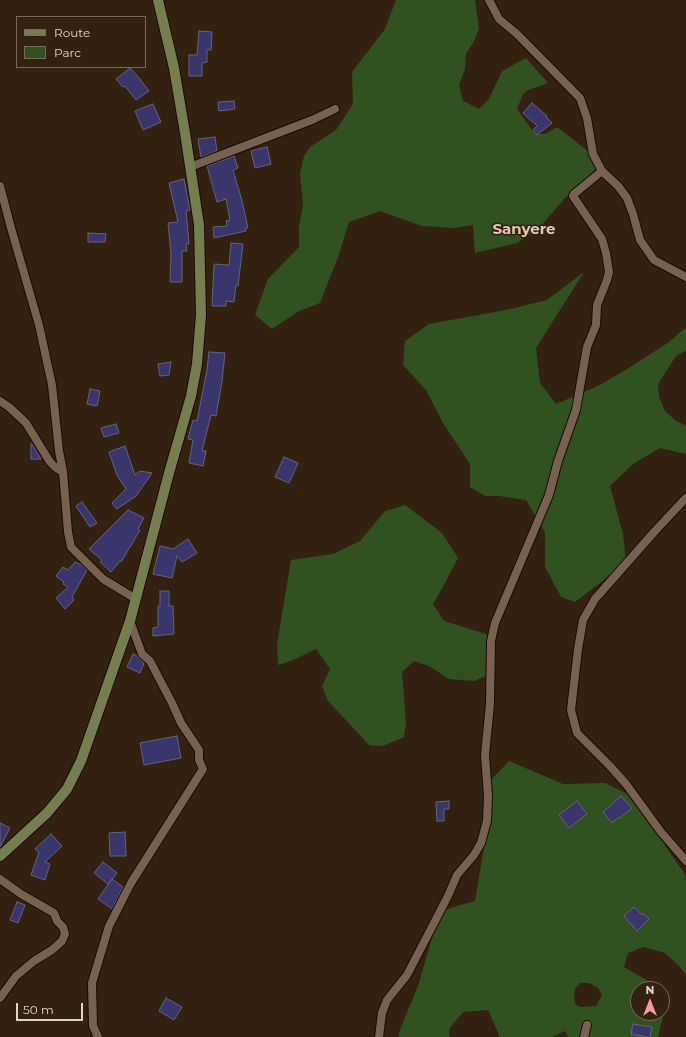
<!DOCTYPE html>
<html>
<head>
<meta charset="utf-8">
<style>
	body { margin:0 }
	#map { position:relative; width:686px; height:1037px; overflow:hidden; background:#332111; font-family:Montserrat,sans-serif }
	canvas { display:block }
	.legend { position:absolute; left:16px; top:16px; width:130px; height:52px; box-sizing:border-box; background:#332111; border:1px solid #78695b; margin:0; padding:5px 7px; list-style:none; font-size:12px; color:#e0d4ca }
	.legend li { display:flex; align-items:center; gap:8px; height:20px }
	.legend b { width:20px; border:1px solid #78695b }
	.north { position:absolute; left:630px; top:981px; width:40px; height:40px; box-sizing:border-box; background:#332111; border:1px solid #78695b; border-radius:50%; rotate:0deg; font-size:11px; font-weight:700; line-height:16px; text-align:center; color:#e0d4ca }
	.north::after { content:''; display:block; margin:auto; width:14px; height:18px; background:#f49aa1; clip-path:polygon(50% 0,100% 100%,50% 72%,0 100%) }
	.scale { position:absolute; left:16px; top:1003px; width:67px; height:18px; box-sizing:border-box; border:2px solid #e0d4ca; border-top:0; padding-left:5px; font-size:12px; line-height:14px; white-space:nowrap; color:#e0d4ca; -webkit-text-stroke:3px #332111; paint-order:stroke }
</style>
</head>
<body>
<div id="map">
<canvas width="686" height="1037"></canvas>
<ul class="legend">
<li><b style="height:5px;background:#747e50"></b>Route</li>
<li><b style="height:11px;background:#325120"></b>Parc</li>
</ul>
<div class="north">N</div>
<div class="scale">50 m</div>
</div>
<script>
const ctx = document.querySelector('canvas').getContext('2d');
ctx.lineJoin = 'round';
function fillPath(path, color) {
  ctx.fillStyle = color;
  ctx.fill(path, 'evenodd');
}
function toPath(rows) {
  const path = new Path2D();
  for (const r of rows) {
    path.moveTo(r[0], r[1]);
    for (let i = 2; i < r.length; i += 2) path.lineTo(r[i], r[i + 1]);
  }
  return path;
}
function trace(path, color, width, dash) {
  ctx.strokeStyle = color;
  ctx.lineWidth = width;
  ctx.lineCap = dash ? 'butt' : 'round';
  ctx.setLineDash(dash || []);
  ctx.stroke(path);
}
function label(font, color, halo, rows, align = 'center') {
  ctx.font = font + ' Montserrat,sans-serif';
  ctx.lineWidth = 3;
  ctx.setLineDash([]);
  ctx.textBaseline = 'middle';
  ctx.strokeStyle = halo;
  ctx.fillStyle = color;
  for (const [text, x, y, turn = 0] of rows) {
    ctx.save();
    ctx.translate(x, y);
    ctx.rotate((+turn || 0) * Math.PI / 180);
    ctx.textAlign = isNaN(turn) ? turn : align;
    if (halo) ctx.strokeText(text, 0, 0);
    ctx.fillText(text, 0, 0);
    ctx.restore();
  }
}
const green = toPath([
	[396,0,475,0,479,29,473,43,466,54,465,69,459,85,463,101,479,109,489,99,502,71,526,58,548,83,528,90,523,94,517,109,535,134,545,134,557,127,602,162,575,190,565,198,540,227,517,243,475,253,473,225,454,228,422,226,380,211,349,222,338,257,320,303,299,311,272,329,255,315,268,279,299,247,299,226,303,205,300,174,304,156,310,147,336,130,353,104,352,72,385,29],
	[584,272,536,348,540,383,556,404,598,386,624,371,669,342,686,327,686,350,676,356,658,384,659,397,665,411,676,421,686,426,686,454,660,448,633,464,610,486,623,534,626,561,595,587,575,602,561,597,545,567,545,532,526,500,499,496,485,496,470,487,470,464,443,423,426,390,403,365,405,341,429,324,506,310,547,300],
	[405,505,442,533,458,558,444,585,433,604,444,621,486,634,496,659,493,673,474,681,449,679,429,666,414,661,402,672,406,722,404,737,383,746,369,745,328,701,322,686,330,669,316,649,291,661,278,665,277,644,291,560,333,554,360,541,385,511],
	[509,761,563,784,605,783,644,802,658,835,684,873,686,879,686,975,679,966,665,953,643,947,628,953,624,967,645,979,657,989,638,989,638,1013,662,1013,662,995,665,1008,658,1037,568,1037,565,1031,552,1037,500,1037,488,1010,463,1012,449,1029,450,1037,399,1037,399,1032,418,986,440,911,475,901,489,818,489,782],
	[580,983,589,983,598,988,602,995,596,1006,581,1007,576,1005,574,998,575,989]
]);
const building = toPath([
	[199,31,212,32,211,50,207,50,207,62,202,63,202,76,189,76,189,55,197,55,199,31],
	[130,68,139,78,149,91,136,100,125,86,123,87,116,79,130,68],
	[234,101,235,109,219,111,218,102,234,101],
	[532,103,547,116,546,117,552,123,537,135,533,130,537,126,523,113,532,103],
	[153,104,161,122,143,130,135,111,153,104],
	[215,137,217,151,201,157,198,139,215,137],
	[267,147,271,164,255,168,251,151,267,147],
	[234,156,238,168,233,170,242,201,248,228,245,228,246,231,214,238,213,227,227,226,226,221,230,220,226,199,217,202,207,166,234,156],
	[184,179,190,210,186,211,189,244,186,244,187,251,182,251,182,282,170,282,171,254,168,223,178,222,169,183,184,179],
	[88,233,106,234,105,242,88,242,88,233],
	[231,243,243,244,238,286,236,285,234,302,226,301,226,306,212,306,214,264,229,265,231,243],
	[209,352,225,353,222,381,216,416,211,415,202,451,206,451,203,466,189,463,193,440,188,439,193,420,197,421,207,370,209,352],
	[171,362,169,375,160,376,158,364,171,362],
	[90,389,100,391,97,406,87,404,90,389],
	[116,424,119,433,104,437,101,428,116,424],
	[31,444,32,444,41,459,31,459,31,444],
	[125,446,135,475,140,471,152,473,136,496,117,509,112,503,126,489,117,475,109,452,125,446],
	[284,457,298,463,289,483,275,477,284,457],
	[82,502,97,523,90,527,76,506,82,502],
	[128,510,144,518,138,529,140,530,133,542,121,562,120,561,111,572,100,562,102,560,89,549,128,510],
	[188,539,197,553,182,562,177,556,172,578,153,574,160,546,173,549,188,539],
	[75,562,82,565,87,570,72,597,74,600,65,609,56,598,68,587,63,584,64,582,56,576,63,567,68,570,75,562],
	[160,591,169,591,169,606,173,606,174,634,153,636,153,628,158,627,158,606,160,606,160,591],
	[133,654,137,656,144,663,140,673,127,667,133,654],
	[177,736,181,758,144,765,140,743,177,736],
	[621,796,632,808,620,818,619,817,612,823,603,812,621,796],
	[449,801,449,809,444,809,444,821,437,821,436,802,449,801],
	[577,801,587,814,569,828,559,815,577,801],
	[0,823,10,828,0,847,0,823],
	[125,832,126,856,110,856,109,833,125,832],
	[51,834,62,846,45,862,50,864,45,880,31,875,39,852,35,849,51,834],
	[103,862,117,873,108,884,94,873,103,862],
	[112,879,123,887,112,909,98,899,112,879],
	[17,902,25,905,18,923,10,920,17,902],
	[634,907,642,915,644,914,649,919,637,931,624,916,634,907],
	[166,998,182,1007,174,1020,159,1011,166,998],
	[633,1024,652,1027,650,1037,631,1034,633,1024]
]);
const street = toPath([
	[489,0,499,19,517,34,580,98,587,118,593,154,602,171,618,186,627,198,633,214,640,240,654,260,686,277],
	[190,167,312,120,335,109],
	[0,186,11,228,39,325,52,385,59,451,63,472,68,532,71,547,103,579,136,599],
	[0,401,9,407,26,423,50,462,55,467,63,472],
	[686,498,655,531,595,599,583,620,578,649,571,710,577,733,610,766,626,784,661,832,686,861],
	[0,879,21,894,54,913,57,921,63,927,65,934,62,941,52,950,34,961,16,976,0,998],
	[98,1037,93,1026,92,983,109,926,131,883,203,769,199,760,199,750,181,723,172,703,150,661,142,654,130,621],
	[379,1037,382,1013,387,1000,407,975,448,896,457,875,474,855,481,843,487,821,488,796,485,755,490,704,491,641,495,623,549,495,558,461,576,410,587,347,596,325,597,305,607,280,609,272,606,253,602,239,573,196,574,194,602,171],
	[584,1037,587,1025]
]);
const secondary = toPath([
	[0,856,47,813,67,789,81,761,130,621,169,473,191,396,197,364,201,315,199,225,185,133,174,68,158,0]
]);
const quarterNames = [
	["Sanyere",524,230]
];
fillPath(green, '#325120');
fillPath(building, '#3a356a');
trace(building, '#64647c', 1);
trace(street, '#1a0a00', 10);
trace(secondary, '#1a0a00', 12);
trace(street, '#776251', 8);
trace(secondary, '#747e50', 10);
label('bold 15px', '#e0c9b5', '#332111', quarterNames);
</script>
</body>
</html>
